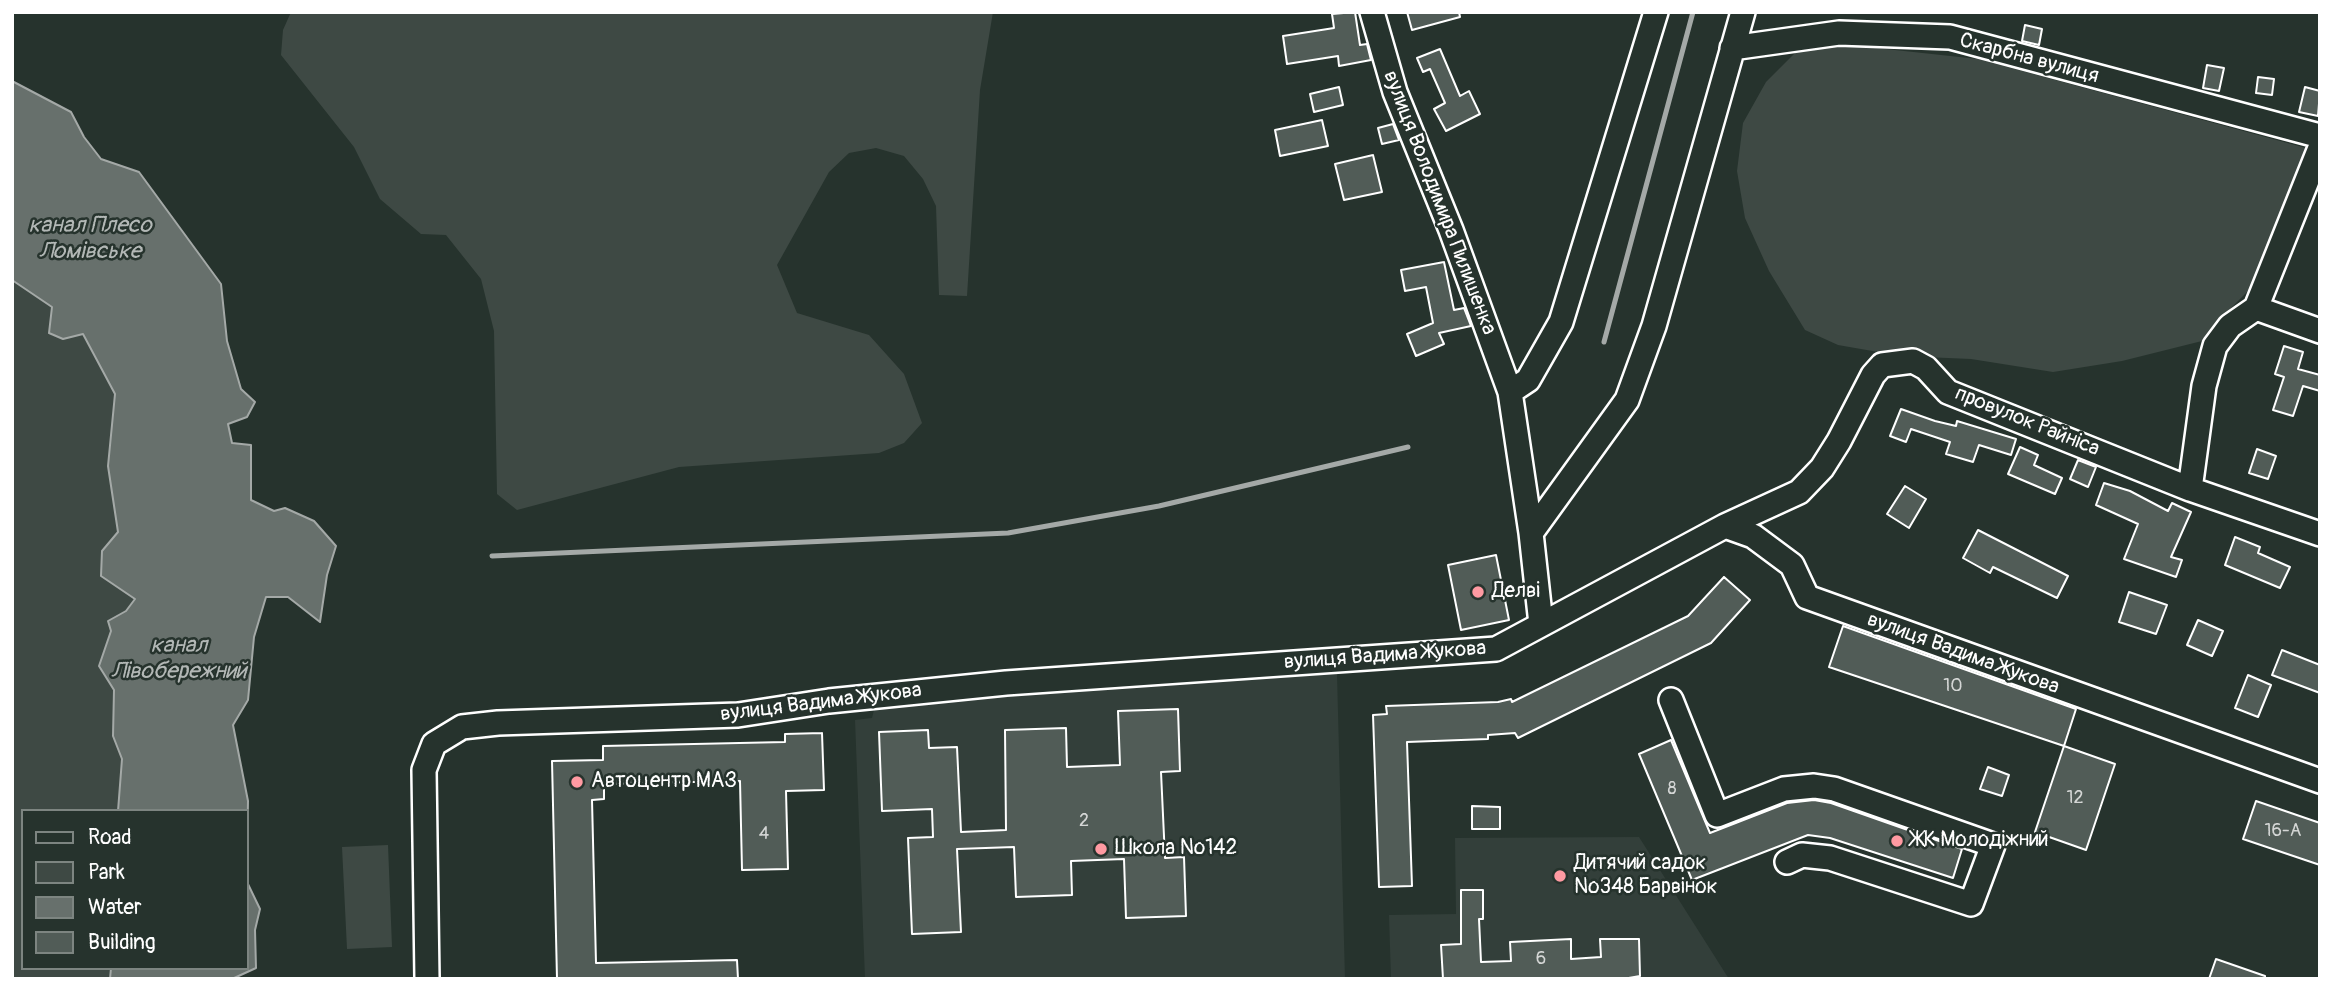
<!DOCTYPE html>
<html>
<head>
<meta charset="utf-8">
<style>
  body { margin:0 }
  #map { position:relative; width:2332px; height:991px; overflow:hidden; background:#26332d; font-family:Pangolin,sans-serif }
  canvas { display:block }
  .frame { position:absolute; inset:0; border:14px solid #fff; pointer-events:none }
  .legend { position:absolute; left:21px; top:809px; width:228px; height:161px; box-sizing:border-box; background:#26332d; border:2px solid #7d8581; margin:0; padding:9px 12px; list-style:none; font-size:21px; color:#fff }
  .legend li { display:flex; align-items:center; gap:14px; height:35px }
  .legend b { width:35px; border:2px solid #7d8581 }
</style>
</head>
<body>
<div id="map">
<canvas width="2332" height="991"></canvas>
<div class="frame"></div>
<ul class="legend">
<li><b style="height:9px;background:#26332d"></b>Road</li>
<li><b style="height:19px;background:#3e4944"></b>Park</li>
<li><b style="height:19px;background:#67706c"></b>Water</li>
<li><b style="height:19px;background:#515c57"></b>Building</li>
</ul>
</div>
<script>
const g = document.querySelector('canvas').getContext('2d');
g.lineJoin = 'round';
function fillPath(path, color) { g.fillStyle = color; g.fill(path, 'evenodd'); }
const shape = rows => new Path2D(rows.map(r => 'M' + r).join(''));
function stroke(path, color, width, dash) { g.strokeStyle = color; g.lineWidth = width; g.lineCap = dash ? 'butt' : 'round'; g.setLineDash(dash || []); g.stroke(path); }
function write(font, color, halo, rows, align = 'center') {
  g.font = font + ' Pangolin,sans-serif'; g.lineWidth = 5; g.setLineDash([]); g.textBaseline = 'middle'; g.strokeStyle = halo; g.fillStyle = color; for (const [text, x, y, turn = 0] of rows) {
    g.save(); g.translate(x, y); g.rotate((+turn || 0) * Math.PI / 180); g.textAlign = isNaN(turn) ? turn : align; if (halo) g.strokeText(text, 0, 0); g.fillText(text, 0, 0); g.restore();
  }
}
const built = shape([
  [1337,674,1345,979,865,979,855,720,872,718,875,706,1224,678],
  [1639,837,1729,979,1391,979,1389,915,1456,914,1455,838]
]);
const green = shape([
  [291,12,993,12,980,90,967,296,939,295,936,206,923,179,904,156,876,148,849,153,829,172,777,265,797,313,869,335,904,374,922,423,904,443,879,453,679,467,517,510,497,494,494,331,481,279,446,235,421,234,380,199,354,147,281,55,283,30],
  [1858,46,1978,59,2306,148,2259,280,2230,309,2214,338,2122,361,2053,372,1971,359,1901,356,1838,345,1805,330,1769,271,1745,218,1737,171,1743,123,1766,82,1800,48],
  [12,280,52,307,63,339,83,334,115,394,108,466,118,532,102,551,135,599,126,611,108,621,112,631,99,666,114,690,113,736,122,759,118,811,23,811,23,968,111,968,110,979,12,979],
  [388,845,392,947,347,949,342,847]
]);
const water = shape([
  [12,81,71,112,84,137,101,159,139,172,221,284,227,341,241,389,255,402,247,417,228,424,232,443,251,445,251,500,274,511,285,508,314,521,336,546,327,575,320,622,288,597,266,597,254,637,248,700,233,725,248,801,247,855,247,811,118,811,122,759,113,736,114,690,99,666,111,631,108,621,126,611,135,599,101,576,102,551,118,532,108,466,115,394,83,334,63,339,49,333,52,307,12,280,12,81],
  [247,882,260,909,255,930,256,968,232,979,110,979,111,968,247,968,247,882]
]);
const stream = shape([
  [1604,342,1693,12],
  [492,556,1008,533,1159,506,1408,447]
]);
const building = shape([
  [1355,12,1360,45,1367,44,1371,60,1339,66,1338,56,1287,64,1283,36,1334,28,1332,14,1355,12],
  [1407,12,1459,12,1460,17,1412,30,1407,12],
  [2025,25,2042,29,2039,45,2022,41,2025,25],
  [1440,49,1460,96,1469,91,1480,114,1446,131,1434,109,1445,103,1430,69,1423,72,1417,58,1440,49],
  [2207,65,2224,68,2219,91,2203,88,2207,65],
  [2258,77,2274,79,2272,95,2256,93,2258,77],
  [1339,87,1343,105,1314,112,1310,94,1339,87],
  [2305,87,2320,91,2318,116,2299,112,2305,87],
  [1322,120,1328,146,1280,156,1275,130,1322,120],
  [1393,124,1399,140,1382,144,1378,128,1393,124],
  [1373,155,1382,192,1344,200,1335,164,1373,155],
  [1444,262,1454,310,1464,308,1471,326,1439,333,1444,344,1416,356,1407,334,1433,323,1426,287,1405,291,1401,270,1444,262],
  [2284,346,2303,352,2298,369,2320,375,2320,391,2303,386,2293,416,2273,410,2284,377,2275,374,2284,346],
  [1901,409,1935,421,1956,426,1957,421,2016,439,2011,455,1979,445,1973,462,1946,454,1950,442,1911,429,1906,442,1890,436,1901,409],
  [2020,447,2038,455,2034,465,2062,478,2055,494,2008,474,2020,447],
  [2257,449,2276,456,2268,479,2249,473,2257,449],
  [2078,460,2096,467,2088,487,2070,479,2078,460],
  [2104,483,2130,491,2168,511,2172,503,2191,512,2171,557,2182,560,2176,577,2124,559,2138,524,2096,505,2104,483],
  [1905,486,1926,499,1909,528,1887,514,1905,486],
  [1978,530,2068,576,2057,598,1993,567,1990,573,1963,558,1978,530],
  [2235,537,2260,547,2258,553,2290,567,2280,588,2225,565,2235,537],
  [1496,555,1509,620,1461,630,1448,565,1496,555],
  [1724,577,1750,600,1711,643,1518,738,1515,733,1488,735,1488,739,1407,742,1412,886,1379,887,1373,715,1387,714,1386,706,1498,702,1511,699,1512,702,1688,616,1724,577],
  [2129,592,2167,605,2156,634,2119,622,2129,592],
  [2198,620,2223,631,2212,656,2187,645,2198,620],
  [1843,626,2076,709,2064,746,1829,667,1843,626],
  [2282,650,2320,665,2320,693,2272,675,2282,650],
  [2248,675,2271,685,2258,717,2235,708,2248,675],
  [1178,709,1180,771,1161,772,1165,858,1184,857,1186,916,1126,918,1124,859,1071,861,1072,895,1016,897,1014,847,957,849,961,932,912,934,908,838,933,837,932,809,882,811,879,732,928,730,929,748,957,747,961,832,1006,830,1005,730,1066,728,1067,767,1120,765,1118,711,1178,709],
  [822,733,824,790,786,791,788,869,742,870,740,781,604,784,604,799,592,800,596,963,737,960,738,979,557,979,552,761,603,760,603,746,785,742,785,734,822,733],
  [1671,740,1710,833,1787,803,1814,800,1831,803,1962,849,1953,878,1830,838,1808,835,1692,880,1639,754,1671,740],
  [2064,746,2115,764,2086,850,2035,832,2064,746],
  [1988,767,2009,775,2002,796,1980,789,1988,767],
  [2256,801,2320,823,2320,865,2243,839,2256,801],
  [1472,806,1500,807,1500,829,1472,829,1472,806],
  [1461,890,1483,890,1483,919,1479,919,1481,962,1511,961,1510,942,1571,939,1571,959,1601,957,1600,939,1639,939,1640,976,1623,979,1443,979,1441,945,1461,944,1461,890],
  [2216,959,2265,976,2265,979,2209,979,2216,959]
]);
const street = shape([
  [1372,12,1395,92,1451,230,1510,392,1531,533,1541,624],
  [1732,48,1839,33,1950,37,2320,136],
  [2256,308,2320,331],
  [1510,392,1528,380,1561,322,1656,12],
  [2190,489,2204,386,2215,346,2230,326,2256,308,2320,148],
  [1725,526,1799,492,1822,468,1839,441,1873,375,1882,365,1913,361,1926,368,1948,392,2190,489,2320,534],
  [1531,533,1627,400,1654,326,1743,12],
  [1671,700,1717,815,1784,789,1814,786,1834,789,1993,845,1971,904,1830,858,1802,855,1787,862],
  [427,979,424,770,434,744,462,727,498,723,738,715,829,701,1006,683,1496,649,1725,526,1753,536,1792,565,1807,597,2320,781]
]);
const markers = [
  [1478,592,7,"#ff9aa2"],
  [577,782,7,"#ff9aa2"],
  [1897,841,7,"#ff9aa2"],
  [1101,849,7,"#ff9aa2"],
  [1560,876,7,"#ff9aa2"]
];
const numberNames = [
  ["10",1953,686],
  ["8",1672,789],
  ["12",2075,798],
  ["2",1084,821],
  ["16-А",2283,831],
  ["4",764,834],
  ["6",1541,959]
];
const streetNames = [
  ["Скарбна вулиця",2029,59,15],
  ["вулиця Володимира Пилишенка",1439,203,69],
  ["провулок Райніса",2027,422,22],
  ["вулиця Вадима Жукова",1963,654,20],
  ["вулиця Вадима Жукова",1385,656,-4],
  ["вулиця Вадима Жукова",821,703,-7]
];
const poiNames = [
  ["Делві",1492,592],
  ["Автоцентр МАЗ",591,782],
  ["ЖК Молодіжний",1911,841],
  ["Школа №142",1115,849],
  ["Дитячий садок",1574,864],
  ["№348 Барвінок",1574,888]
];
const waterNames = [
  ["канал Плесо",90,226],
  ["Ломівське",90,252],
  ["канал",179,646],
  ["Лівобережний",179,672]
];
fillPath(built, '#333f3a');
fillPath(green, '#3e4944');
fillPath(water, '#67706c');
stroke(water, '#a4a9a7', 2);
stroke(stream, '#a4a9a7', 5);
fillPath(building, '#515c57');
stroke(building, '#fff', 2);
stroke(street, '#fff', 28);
stroke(street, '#26332d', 23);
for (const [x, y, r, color] of markers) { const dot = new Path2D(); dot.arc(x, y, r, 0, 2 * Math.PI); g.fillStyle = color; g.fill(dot); stroke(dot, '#26332d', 2.5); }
write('18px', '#d4d6d5', null, numberNames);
write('21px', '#fff', '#26332d', streetNames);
write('21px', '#fff', '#26332d', poiNames, 'left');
write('italic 23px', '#b3b8b6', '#26332d', waterNames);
</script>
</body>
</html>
